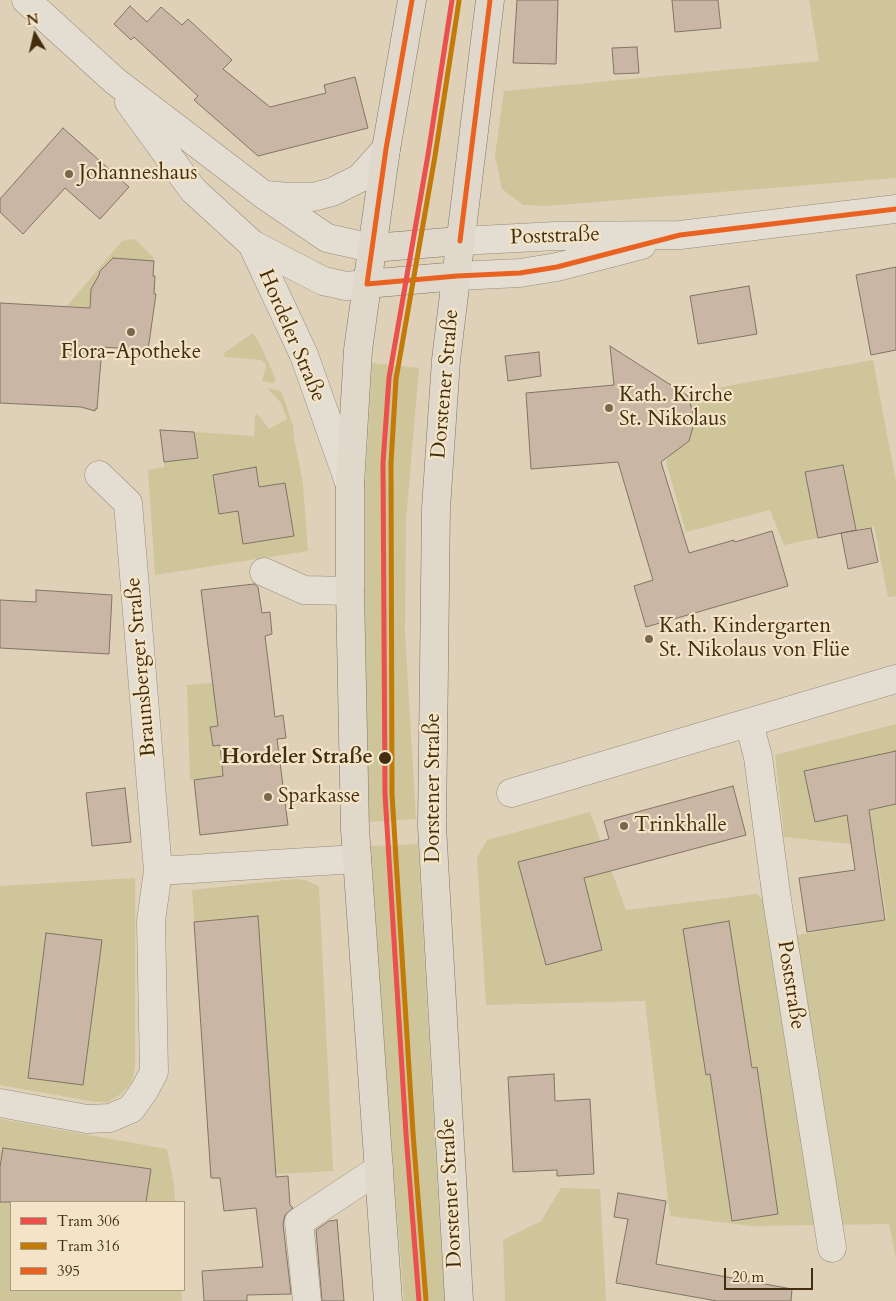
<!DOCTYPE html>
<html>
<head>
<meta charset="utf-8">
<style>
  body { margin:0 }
  #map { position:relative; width:896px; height:1301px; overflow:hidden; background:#dfd1b8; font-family:Cardo,serif }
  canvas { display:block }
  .legend { position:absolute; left:10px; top:1201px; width:175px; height:90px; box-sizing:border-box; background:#f4e4c7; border:1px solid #ad9b7d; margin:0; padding:6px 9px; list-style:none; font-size:15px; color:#432d0f }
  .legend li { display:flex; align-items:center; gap:10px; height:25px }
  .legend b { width:25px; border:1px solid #ad9b7d }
  .north { position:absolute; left:10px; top:10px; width:50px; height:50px; -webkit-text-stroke:4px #f4e4c7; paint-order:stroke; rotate:351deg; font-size:14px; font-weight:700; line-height:20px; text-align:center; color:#432d0f }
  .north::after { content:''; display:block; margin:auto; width:18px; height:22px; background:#432d0f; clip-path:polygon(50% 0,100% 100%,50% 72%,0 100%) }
  .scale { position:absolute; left:724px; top:1268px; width:89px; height:22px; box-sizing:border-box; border:2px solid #432d0f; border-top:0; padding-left:6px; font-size:15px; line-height:18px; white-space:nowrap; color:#432d0f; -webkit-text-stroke:4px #f4e4c7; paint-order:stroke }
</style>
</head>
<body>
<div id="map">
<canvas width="896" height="1301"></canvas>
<ul class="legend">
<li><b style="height:6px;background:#ea504c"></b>Tram 306</li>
<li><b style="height:6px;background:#c27b09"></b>Tram 316</li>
<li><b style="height:6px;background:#e96221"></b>395</li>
</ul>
<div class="north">N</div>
<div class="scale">20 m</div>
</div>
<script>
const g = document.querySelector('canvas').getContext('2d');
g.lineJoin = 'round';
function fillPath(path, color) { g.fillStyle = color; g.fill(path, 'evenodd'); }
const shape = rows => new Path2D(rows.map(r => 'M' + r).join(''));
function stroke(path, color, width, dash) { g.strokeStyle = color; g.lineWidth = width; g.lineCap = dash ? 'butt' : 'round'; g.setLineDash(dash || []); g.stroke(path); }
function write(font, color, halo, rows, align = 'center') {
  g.font = font + ' Cardo,serif'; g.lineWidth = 4.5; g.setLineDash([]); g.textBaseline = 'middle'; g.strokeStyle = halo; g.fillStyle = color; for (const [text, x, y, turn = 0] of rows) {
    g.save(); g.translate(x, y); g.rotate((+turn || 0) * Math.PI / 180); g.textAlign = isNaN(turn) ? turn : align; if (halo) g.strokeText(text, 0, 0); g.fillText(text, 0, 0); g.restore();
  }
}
const green = shape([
  [809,0,896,0,896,178,545,206,523,205,502,189,495,156,504,91,819,61],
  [131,239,136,240,155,259,154,261,113,258,113,261,110,261,102,268,99,282,95,283,91,289,90,306,102,307,102,308,67,306,122,241],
  [253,333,261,346,276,380,273,383,262,381,266,368,265,363,261,360,225,357,224,353],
  [873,360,896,482,896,596,888,597,874,526,784,545,770,510,686,532,666,462,688,393],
  [372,363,419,368,406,520,405,632,416,819,369,822,365,625,365,488],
  [267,388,281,391,293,425,294,438,303,484,308,551,155,575,148,470,164,467,164,462,198,458,194,432,254,436,255,417,257,413,269,429,287,419,281,403],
  [213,683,223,776,190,780,187,685],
  [896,724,896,1259,889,1224,751,1226,670,1216,645,1001,486,1005,477,857,487,840,590,812,626,910,757,894,798,935,887,920,875,843,850,844,784,837,775,755],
  [418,844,437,1180,445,1301,404,1301,389,1113,371,846],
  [135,878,135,1067,132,1082,121,1094,108,1102,95,1102,0,1085,0,886],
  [295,879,305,880,319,886,333,1171,276,1174,258,917,194,922,192,890],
  [0,1119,167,1149,174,1185,175,1202,11,1202,11,1290,181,1290,182,1301,0,1301],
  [561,1188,600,1189,606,1301,505,1301,503,1240,541,1221]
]);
const building = shape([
  [517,0,558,0,556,64,513,63,517,0],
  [672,0,718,0,721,28,675,32,672,0],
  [130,6,147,22,161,7,182,25,188,19,232,60,223,69,270,107,326,93,324,85,355,77,368,128,258,156,194,100,198,96,134,37,131,40,114,24,130,6],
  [637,47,639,73,614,74,612,48,637,47],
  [63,128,129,187,100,219,65,188,23,234,0,212,0,199,63,128],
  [113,258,154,261,153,276,155,276,154,294,156,294,148,350,102,347,97,409,95,409,95,411,81,407,0,403,0,303,90,308,91,289,99,275,100,271,113,258],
  [896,267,896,350,871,355,856,275,896,267],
  [749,286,757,334,698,344,690,296,749,286],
  [610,346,688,396,695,420,689,441,661,462,689,553,734,540,735,542,772,531,788,586,646,627,634,586,653,580,618,462,531,469,526,393,614,385,610,346],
  [539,352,541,376,508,381,505,356,539,352],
  [160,430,194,432,198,458,164,462,160,430],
  [843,465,856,530,818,538,805,472,843,465],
  [256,467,259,487,285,483,294,536,243,544,238,511,219,514,213,475,256,467],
  [871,528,878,562,848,569,841,533,871,528],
  [254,584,258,587,262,613,270,612,272,634,265,636,275,717,283,715,286,738,277,739,288,825,200,835,194,780,223,776,220,745,213,746,210,727,218,726,201,590,254,584],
  [36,590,112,595,109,654,0,648,0,600,36,602,36,590],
  [896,751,896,804,869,810,885,920,807,932,799,878,855,870,847,815,815,822,804,771,896,751],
  [733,786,746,835,584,878,602,950,546,965,518,862,609,839,604,821,733,786],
  [125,788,131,842,92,846,86,793,125,788],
  [258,916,276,1177,288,1176,290,1205,293,1208,285,1215,283,1224,291,1294,247,1295,247,1301,204,1301,202,1271,263,1267,256,1208,224,1211,220,1178,211,1178,194,922,258,916],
  [729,921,752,1068,757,1067,778,1214,732,1221,710,1074,706,1075,683,929,729,921],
  [46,933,102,940,83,1085,28,1078,46,933],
  [554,1074,555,1101,590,1099,594,1174,557,1176,557,1170,513,1172,508,1077,554,1074],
  [3,1148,151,1169,146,1202,0,1202,0,1167,3,1148],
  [618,1193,666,1201,656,1264,792,1289,791,1301,717,1301,616,1283,628,1219,614,1217,618,1193],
  [337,1220,344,1301,322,1301,316,1230,329,1221,337,1220]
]);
const minor = shape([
  [26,0,115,81,264,195,327,238,372,248],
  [129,102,193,190,252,244,323,281,346,286,367,284],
  [265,195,289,197,313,197,332,192,360,178,386,149],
  [460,241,556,236,680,235,896,209],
  [252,244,304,355,350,485],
  [457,276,520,273,557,267,642,245],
  [264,572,304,590,350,591],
  [749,723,758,757,777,900,832,1248],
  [511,793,896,679],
  [158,871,357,859],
  [0,1103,87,1119,110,1118,131,1109,144,1091,154,1072,151,921,158,871,135,588,128,503,99,475],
  [307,1301,299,1222,379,1169]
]);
const major = shape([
  [372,248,460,241],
  [367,284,457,276],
  [388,1301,355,829,350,591,350,485,358,350,386,149,412,0],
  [459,1301,432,826,436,508,446,360,490,0]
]);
const bus1 = shape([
  [460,241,490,0],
  [367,284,457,276,520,273,557,267,680,235,896,209],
  [367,284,386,149,412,0]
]);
const tram1 = shape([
  [419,1301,406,1134,385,794,383,463,389,378,428,155,452,0]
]);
const tram2 = shape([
  [426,1300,413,1133,392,794,391,463,396,379,435,156,459,1]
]);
const markers = [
  [69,174,5,"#7a664a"],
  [131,332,5,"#7a664a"],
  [609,408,5,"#7a664a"],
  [649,639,5,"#7a664a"],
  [385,758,7,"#432d0f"],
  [268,797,5,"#7a664a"],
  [624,826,5,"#7a664a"]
];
const poiNames = [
  ["Johanneshaus",79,174],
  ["Flora-Apotheke",131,353,"center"],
  ["Kath. Kirche",619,396],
  ["St. Nikolaus",619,420],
  ["Kath. Kindergarten",659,627],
  ["St. Nikolaus von Flüe",659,651],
  ["Sparkasse",278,797],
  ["Trinkhalle",634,826]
];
const streetNames = [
  ["Poststraße",555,237,-2],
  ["Hordeler Straße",291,336,67],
  ["Dorstener Straße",446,384,-85],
  ["Braunsberger Straße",142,667,-95],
  ["Dorstener Straße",434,788,-90],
  ["Poststraße",790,985,81],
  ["Dorstener Straße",452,1193,-93]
];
const stopNames = [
  ["Hordeler Straße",373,758]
];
fillPath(green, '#cec59a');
fillPath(building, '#c9b6a5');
stroke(building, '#807564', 1);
stroke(minor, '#978c7a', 29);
stroke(major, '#807564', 29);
stroke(minor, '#e4ded2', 28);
stroke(major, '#e0d8ca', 28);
stroke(bus1, '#e96221', 5);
stroke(tram1, '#ea504c', 5);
stroke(tram2, '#c27b09', 5);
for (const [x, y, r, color] of markers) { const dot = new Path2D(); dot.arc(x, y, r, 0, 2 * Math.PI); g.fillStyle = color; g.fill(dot); stroke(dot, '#f4e4c7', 2); }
write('21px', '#432d0f', '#f4e4c7', poiNames, 'left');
write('21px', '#432d0f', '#f4e4c7', streetNames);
write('bold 21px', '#432d0f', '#f4e4c7', stopNames, 'right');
</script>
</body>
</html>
